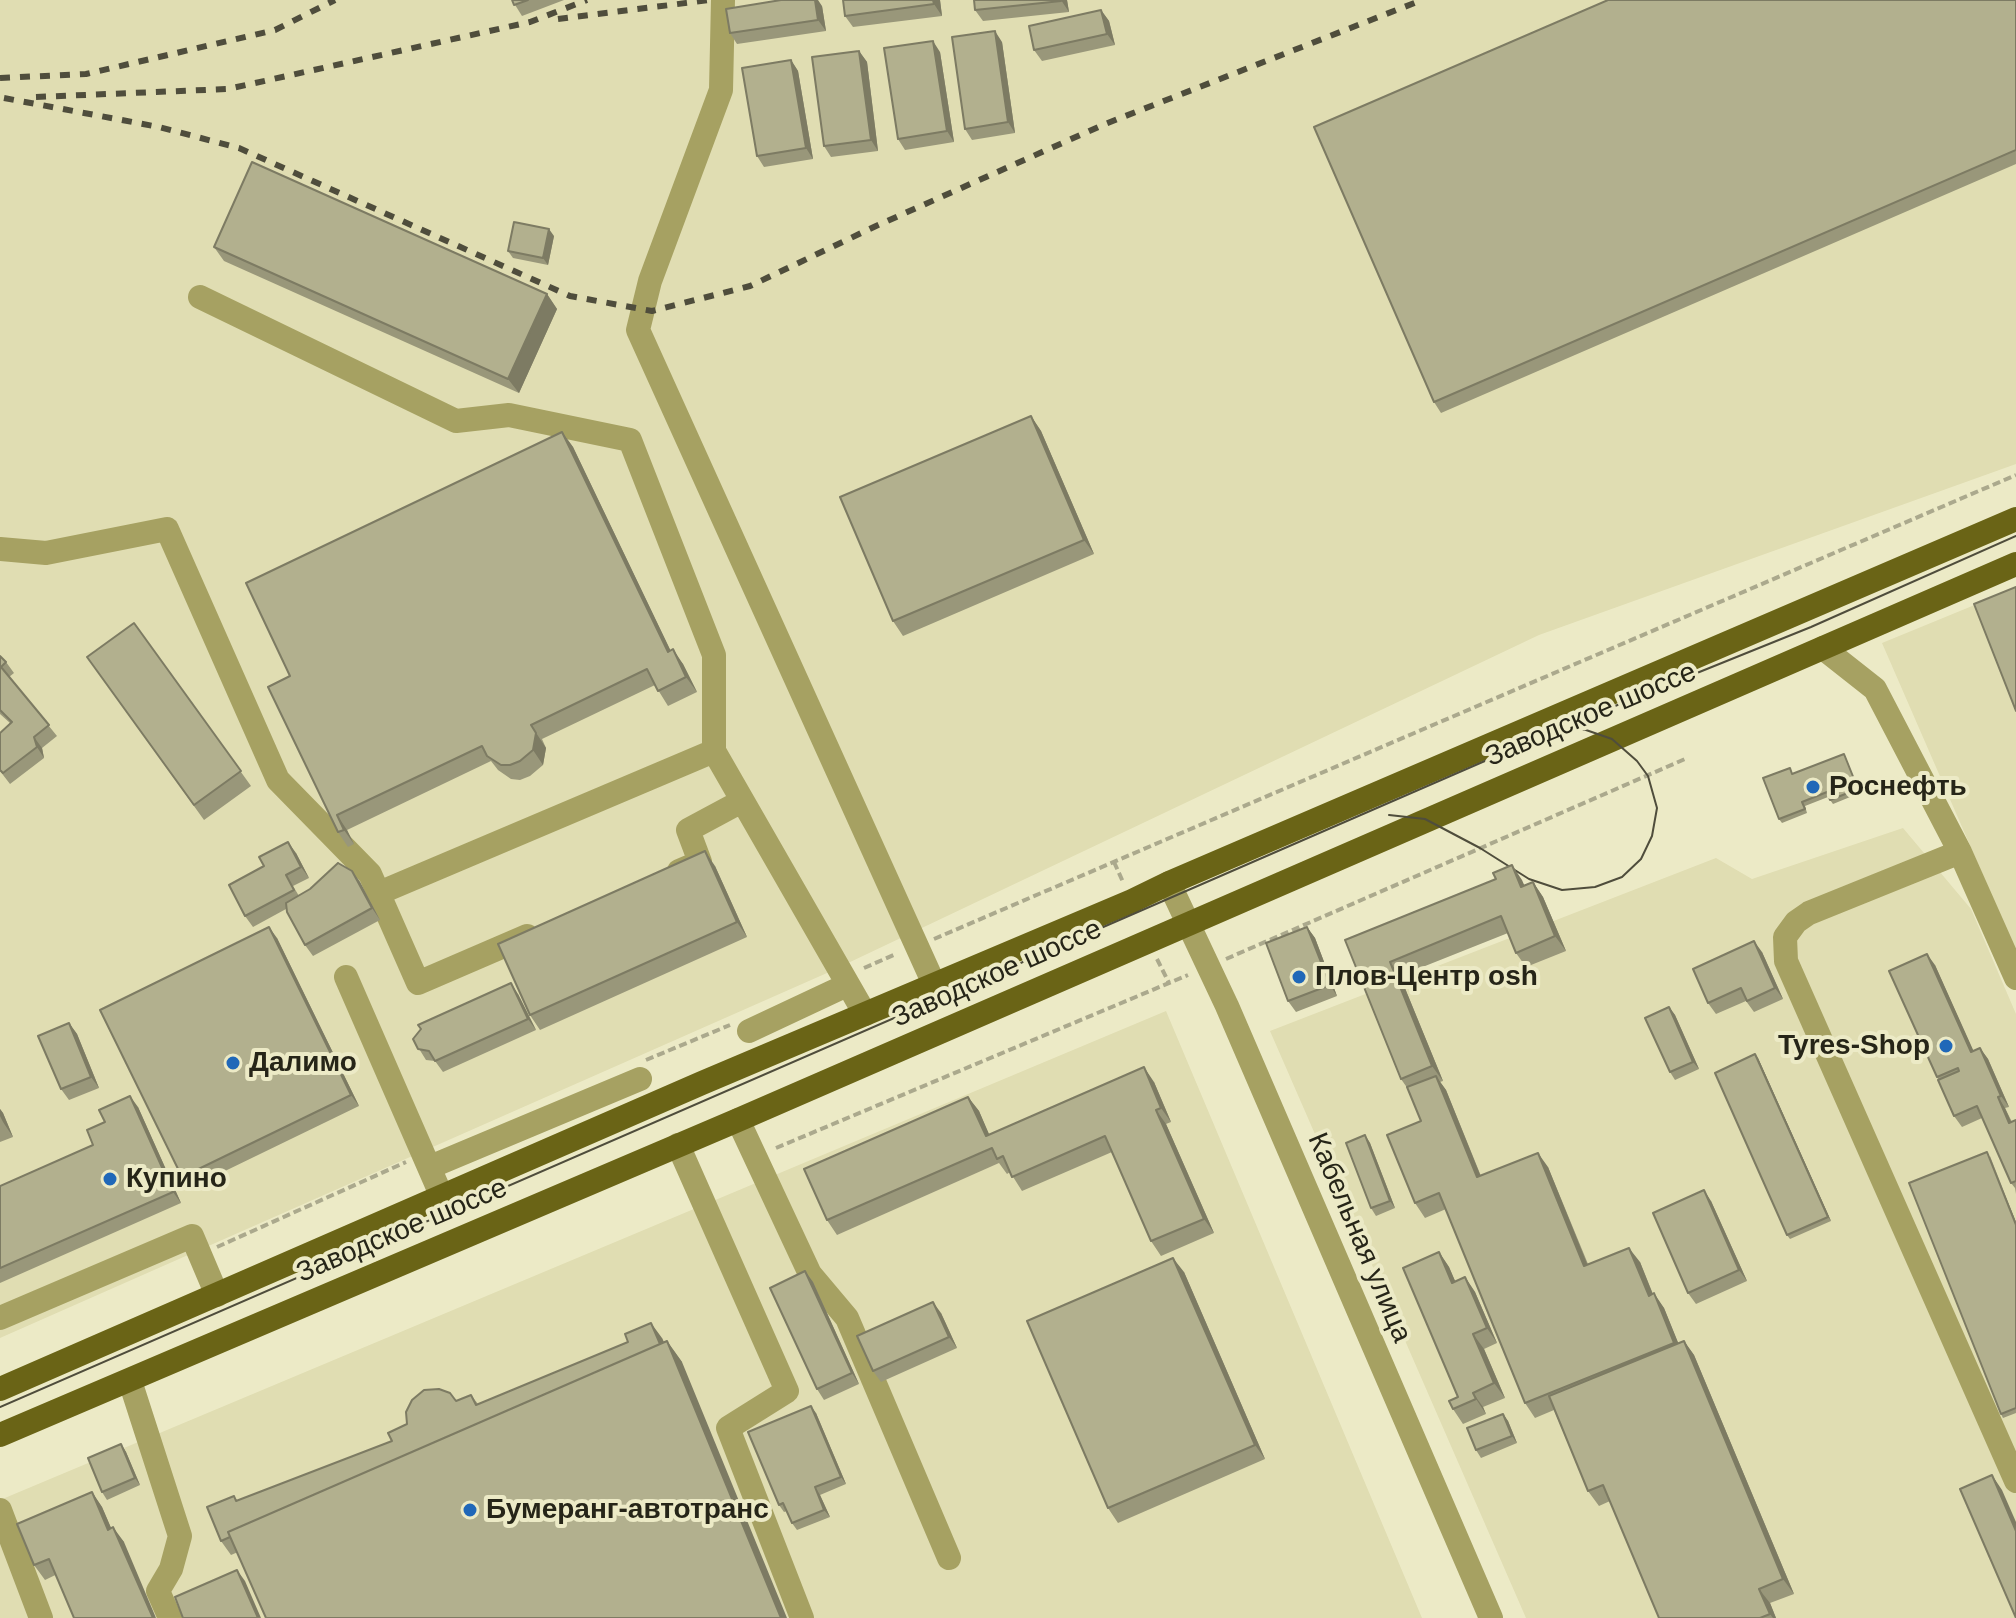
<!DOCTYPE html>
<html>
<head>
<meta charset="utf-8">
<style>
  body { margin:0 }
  canvas { display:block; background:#eceac6 }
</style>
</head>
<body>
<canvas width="2016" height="1618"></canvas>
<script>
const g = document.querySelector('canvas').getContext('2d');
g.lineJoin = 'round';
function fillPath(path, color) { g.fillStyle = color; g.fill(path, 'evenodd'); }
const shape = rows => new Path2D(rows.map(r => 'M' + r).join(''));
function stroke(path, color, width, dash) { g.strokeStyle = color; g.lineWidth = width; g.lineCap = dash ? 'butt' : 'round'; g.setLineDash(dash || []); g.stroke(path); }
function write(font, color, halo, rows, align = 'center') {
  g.font = font + ' Arial,sans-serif'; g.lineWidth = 8; g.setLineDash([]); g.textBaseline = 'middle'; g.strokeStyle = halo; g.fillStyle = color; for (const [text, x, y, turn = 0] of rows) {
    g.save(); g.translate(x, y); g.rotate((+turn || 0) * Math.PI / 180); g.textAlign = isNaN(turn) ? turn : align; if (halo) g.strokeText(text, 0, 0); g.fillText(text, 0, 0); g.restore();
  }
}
const built = shape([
  [0,0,2016,0,2016,464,1539,635,827,973,0,1338],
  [2016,588,2016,951,1882,643],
  [1903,828,1971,909,2016,1014,2016,1618,1526,1618,1270,1031,1716,858,1752,879],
  [1166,1011,1422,1618,0,1618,0,1500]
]);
const path = shape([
  [1114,862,1123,882],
  [934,939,2016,475],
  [1157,959,1169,983],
  [1226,959,1685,759],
  [864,968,896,954],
  [646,1060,730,1025],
  [776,1148,1188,975],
  [217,1247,406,1162]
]);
const minor = shape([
  [723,0,721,90,650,281,638,330,934,984],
  [200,297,456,421,509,415,630,440,714,655,714,751],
  [0,549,46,553,167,529,278,780,370,874,418,983,527,936],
  [1823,648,1875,689,1960,852,2016,978],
  [1960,852,1809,913,1796,922,1785,937,1786,961,2016,1481],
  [679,871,700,862,688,830,742,801],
  [1169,883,1227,1006,1491,1618],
  [379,893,714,751,865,1014],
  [346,977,442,1197],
  [749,1031,847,985],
  [738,1120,810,1274,847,1318,949,1558],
  [678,1145,787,1391,728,1428,802,1618],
  [430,1167,640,1079],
  [0,1318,192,1236,217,1295],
  [130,1381,180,1536,171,1569,158,1591,170,1618],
  [0,1510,41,1618]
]);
const major = shape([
  [0,1389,702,1083,1132,901,1169,883,2016,519],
  [0,1435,738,1120,2016,564]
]);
const tram = shape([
  [1389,815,1425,819,1480,848,1529,879,1562,890,1595,887,1622,877,1641,859,1652,836,1657,808,1648,776,1637,761,1612,739,1586,730,1564,727],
  [0,1407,1563,727,1811,627,2016,536]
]);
const rail = shape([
  [558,19,710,0],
  [0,78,86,74,275,30,335,0],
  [36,97,228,89,530,22,587,0],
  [4,98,159,127,239,148,570,296,652,311,750,286,876,226,1105,124,1422,0]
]);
const wall = shape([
  [512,0,564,0,522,16],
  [843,0,940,0,942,16,853,27,845,16],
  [1067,0,1069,12,983,21,975,10],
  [2016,0,2016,164,1441,413,1434,402],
  [822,6,826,31,737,44,730,33],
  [1101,10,1109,21,1115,45,1042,61,1034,50],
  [1002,42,1015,133,972,140,965,129],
  [859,51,867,62,878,151,831,157,824,146],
  [940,52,954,142,905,150,898,139],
  [791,60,798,71,813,159,764,167,757,156],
  [554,236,548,265,513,258,508,251],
  [214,247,547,294,557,309,519,393,224,261],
  [1031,416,1041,431,1094,554,903,636,893,621],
  [562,432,573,447,670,650,683,664,697,692,668,706,655,685,542,739,546,748,543,765,530,776,520,780,511,779,498,770,491,761,347,830,354,844,348,847,338,832,290,676],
  [134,623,251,786,204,820,87,657],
  [0,656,6,662,14,673,9,677,57,736,42,748,44,758,10,784,0,771,0,733,10,723,0,714],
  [1844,754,1860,793,1833,804,1828,797,1805,806,1807,813,1782,823,1779,819,1793,774],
  [296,853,309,878,293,886,299,896,352,871,360,882,380,920,313,956,305,945,286,909,253,927,245,916],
  [1512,865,1524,885,1533,882,1543,897,1566,951,1526,967,1516,953,1508,933,1400,976,1443,1081,1440,1082,1446,1090,1481,1176,1548,1167,1588,1264,1640,1262,1653,1294,1664,1308,1678,1343,1684,1341,1694,1355,1794,1594,1770,1603,1776,1618,1659,1618,1610,1501,1599,1506,1588,1491,1554,1410,1535,1418,1525,1403,1446,1209,1425,1218,1415,1203,1421,1121,1408,1089,1401,1079,1345,940,1496,879],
  [715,866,747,937,540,1030,530,1015],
  [1307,927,1315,938,1337,996,1296,1012,1288,1001],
  [277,938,359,1106,190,1188,182,1177],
  [1762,952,1783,999,1754,1012,1746,1001,1716,1014,1708,1003],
  [1935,965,1973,1051,1980,1048,1988,1059,2009,1107,2005,1108,2012,1122,2016,1120,2016,1194,2015,1188,2011,1183,1982,1118,1962,1127,1954,1116,1937,1077],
  [518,994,536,1030,443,1072,435,1061,426,1060,413,1039],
  [1669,1007,1675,1015,1699,1069,1675,1080,1670,1072],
  [69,1023,77,1034,99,1088,69,1100,61,1089],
  [1758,1058,1831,1221,1790,1239,1787,1235],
  [1154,1082,1171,1122,1166,1124,1214,1233,1161,1256,1151,1241,1112,1152,1022,1191,1010,1172,1007,1174,999,1163,837,1235,827,1220,968,1097,979,1111,989,1135],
  [138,1107,181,1203,0,1283,0,1186,93,1145],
  [0,1109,3,1113,13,1137,0,1142],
  [1365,1135,1370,1143,1395,1208,1376,1216,1371,1208],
  [1990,1156,2016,1222,2016,1413,2003,1418,2001,1414],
  [1711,1201,1747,1281,1696,1304,1688,1293],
  [1439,1252,1449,1267,1455,1281,1465,1277,1475,1292,1497,1343,1484,1349,1505,1398,1483,1407,1486,1414,1463,1424,1453,1409,1458,1397],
  [805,1271,813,1282,859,1384,824,1400,817,1389],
  [1184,1272,1265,1459,1118,1523,1108,1508],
  [941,1313,957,1348,881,1382,873,1371],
  [662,1338,664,1342,667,1341,682,1362,231,1555,221,1541,234,1496,238,1501,392,1441,456,1401,471,1395,478,1404],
  [816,1413,846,1484,820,1495,830,1517,797,1530,792,1523,787,1511,784,1512,779,1505],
  [1503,1414,1508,1421,1517,1443,1481,1458,1476,1450],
  [121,1444,126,1452,140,1485,107,1500,102,1492],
  [92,1492,102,1507,111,1528,124,1542,45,1580,34,1565]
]);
const shadedWall = shape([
  [815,0,818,0,822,6,826,31,818,20],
  [933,0,940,0,942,16,934,4],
  [1061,0,1067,0,1069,12],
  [1101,10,1109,21,1115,45,1107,34],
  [995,31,1002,42,1015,133,1008,122],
  [933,41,940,52,954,142,947,131],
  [859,51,867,62,878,151,871,140],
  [791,60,798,71,813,159,806,148],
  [549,229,554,236,548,265,543,258],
  [547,294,557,309,519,393,508,379],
  [1031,416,1041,431,1094,554,1084,540],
  [562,432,573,447,678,666,668,652],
  [673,649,683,664,697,692,686,677],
  [531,725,546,748,543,765,533,750],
  [34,737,42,748,44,758,37,747],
  [337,815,347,830,354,844,344,830],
  [288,842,296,853,309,878,301,867],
  [705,851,715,866,747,937,737,922],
  [1512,865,1522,880,1531,901,1521,887],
  [352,871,360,882,380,920,372,908],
  [1533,882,1543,897,1566,951,1555,936],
  [269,927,277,938,359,1106,351,1095],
  [1307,927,1315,938,1337,996,1330,985],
  [1754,941,1762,952,1783,999,1775,988],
  [1927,954,1935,965,1979,1063,1971,1052],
  [1390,962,1400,976,1443,1081,1432,1066],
  [511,983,518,994,536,1030,528,1019],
  [1669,1007,1675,1015,1699,1069,1693,1062],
  [69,1023,77,1034,99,1088,91,1077],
  [1980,1048,1988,1059,2009,1107,2001,1096],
  [1755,1054,1758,1058,1831,1221,1828,1217],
  [1144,1067,1154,1082,1171,1122,1161,1108],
  [1436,1076,1446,1090,1487,1192,1477,1177],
  [130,1096,138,1107,181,1203,173,1192],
  [968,1097,979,1111,996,1150,986,1136],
  [1998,1097,2005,1108,2016,1133,2009,1123],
  [0,1109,3,1113,13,1137,3,1122,0,1116],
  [1156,1110,1166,1124,1214,1233,1204,1219],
  [1365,1135,1370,1143,1395,1208,1390,1201],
  [1987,1152,2016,1222,2016,1225],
  [1538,1153,1548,1167,1594,1281,1584,1266],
  [1704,1190,1711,1201,1747,1281,1739,1270],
  [1629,1248,1640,1262,1659,1310,1649,1296],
  [1439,1252,1449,1267,1462,1297,1452,1283],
  [1173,1258,1184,1272,1265,1459,1255,1445],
  [805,1271,813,1282,859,1384,852,1373],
  [1465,1277,1475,1292,1497,1343,1487,1328],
  [1654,1293,1664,1308,1684,1357,1674,1343],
  [933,1302,941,1313,957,1348,949,1337],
  [651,1323,662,1338,673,1365,663,1351],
  [1473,1334,1484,1349,1505,1398,1494,1383],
  [667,1341,682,1362,787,1618,781,1618],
  [1684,1341,1694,1355,1794,1594,1783,1579],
  [1473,1393,1483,1407,1486,1414,1476,1399],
  [811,1406,816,1413,846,1484,841,1477],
  [1503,1414,1508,1421,1517,1443,1512,1436],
  [121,1444,126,1452,140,1485,135,1478],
  [1992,1475,2002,1490,2016,1522,2016,1531],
  [815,1487,820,1495,830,1517,824,1510],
  [92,1492,102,1507,118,1544,108,1530],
  [113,1527,124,1542,156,1618,153,1618],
  [237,1570,245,1581,261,1618,258,1618],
  [1759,1589,1770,1603,1776,1618,1773,1618,1770,1614]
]);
const building = shape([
  [512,0,528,0,514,5,512,0],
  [781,0,815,0,818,20,730,33,726,9,781,0],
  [843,0,933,0,934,4,845,16,843,0],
  [974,0,1061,0,1061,1,975,10,974,0],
  [1608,0,2016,0,2016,150,1434,402,1314,127,1608,0],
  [1101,10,1107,34,1034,50,1029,26,1101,10],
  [995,31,1008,122,965,129,952,37,995,31],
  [933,41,947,131,898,139,884,48,933,41],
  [859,51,871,140,824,146,812,57,859,51],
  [791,60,806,148,757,156,742,68,791,60],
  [252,162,547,294,508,379,214,247,252,162],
  [514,222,549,229,543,258,508,251,514,222],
  [1031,416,1084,540,893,621,840,497,1031,416],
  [562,432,668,652,673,649,686,677,658,691,647,669,531,725,536,733,533,750,520,761,510,765,501,765,487,756,482,746,337,815,344,830,338,832,268,687,290,676,246,583,562,432],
  [2016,587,2016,711,1974,604,2016,587],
  [134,623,241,771,194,805,87,657,134,623],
  [0,656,6,662,1,667,49,725,34,737,37,747,3,773,0,770,0,733,12,722,0,710,0,656],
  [1844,754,1858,789,1830,800,1827,792,1802,802,1805,809,1779,819,1763,778,1790,768,1792,774,1844,754],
  [288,842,301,867,286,875,294,890,245,916,229,885,264,866,259,857,288,842],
  [705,851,737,922,530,1015,498,944,705,851],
  [338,863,352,871,372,908,305,945,287,912,286,903,310,889,338,863],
  [1512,865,1521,887,1533,882,1555,936,1516,953,1501,916,1390,962,1432,1066,1401,1079,1345,940,1496,879,1493,873,1512,865],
  [269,927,351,1095,182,1177,100,1010,269,927],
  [1307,927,1330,985,1288,1001,1266,943,1307,927],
  [1754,941,1775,988,1747,1001,1741,988,1708,1003,1693,969,1754,941],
  [1927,954,1971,1052,1980,1048,2001,1096,1998,1097,2009,1123,2016,1120,2016,1181,2011,1183,1977,1106,1954,1116,1938,1080,1959,1071,1958,1068,1937,1077,1889,971,1927,954],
  [511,983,528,1019,435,1061,429,1051,418,1049,413,1039,421,1029,418,1025,511,983],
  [1669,1007,1693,1062,1670,1072,1645,1018,1669,1007],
  [69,1023,91,1077,61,1089,38,1036,69,1023],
  [1755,1054,1828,1217,1787,1235,1715,1073,1755,1054],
  [1144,1067,1161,1108,1156,1110,1204,1219,1151,1241,1105,1136,1012,1177,1003,1156,997,1159,992,1148,827,1220,804,1169,968,1097,986,1136,1144,1067],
  [1436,1076,1477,1177,1538,1153,1584,1266,1629,1248,1649,1296,1654,1293,1674,1343,1525,1403,1439,1193,1415,1203,1387,1135,1421,1121,1407,1087,1436,1076],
  [130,1096,173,1192,0,1268,0,1186,93,1145,87,1130,105,1122,99,1110,130,1096],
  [1365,1135,1390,1201,1371,1208,1346,1143,1365,1135],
  [1987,1152,2016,1225,2016,1408,2001,1414,1909,1183,1987,1152],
  [1704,1190,1739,1270,1688,1293,1653,1213,1704,1190],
  [1439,1252,1452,1283,1465,1277,1487,1328,1473,1334,1494,1383,1473,1393,1476,1399,1453,1409,1449,1401,1458,1397,1403,1268,1439,1252],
  [1173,1258,1255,1445,1108,1508,1027,1321,1173,1258],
  [805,1271,852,1373,817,1389,770,1288,805,1271],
  [933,1302,949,1337,873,1371,857,1336,933,1302],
  [651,1323,660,1344,228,1532,230,1537,221,1541,207,1507,234,1496,236,1501,392,1441,388,1433,407,1424,406,1412,412,1400,424,1390,439,1389,450,1393,456,1401,471,1395,476,1405,628,1342,625,1334,651,1323],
  [667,1341,781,1618,266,1618,228,1532,667,1341],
  [1684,1341,1783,1579,1759,1589,1770,1614,1760,1618,1659,1618,1603,1485,1588,1491,1549,1396,1684,1341],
  [811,1406,841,1477,815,1487,824,1510,792,1523,783,1503,779,1505,748,1432,811,1406],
  [1503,1414,1512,1436,1476,1450,1467,1428,1503,1414],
  [121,1444,135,1478,102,1492,88,1458,121,1444],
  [1992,1475,2016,1531,2016,1618,1960,1489,1992,1475],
  [92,1492,108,1530,113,1527,153,1618,74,1618,49,1559,34,1565,17,1524,92,1492],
  [237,1570,258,1618,183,1618,175,1597,237,1570]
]);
const markers = [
  [1813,787,8,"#2068b8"],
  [1299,977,8,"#2068b8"],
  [1946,1046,8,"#2068b8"],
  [233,1063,8,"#2068b8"],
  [110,1179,8,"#2068b8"],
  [470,1510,8,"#2068b8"]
];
const streetNames = [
  ["Заводское шоссе",1591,715,-23],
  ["Заводское шоссе",997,974,-24],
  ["Заводское шоссе",402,1231,-23],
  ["Кабельная улица",1359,1238,67]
];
const poiNames = [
  ["Роснефть",1829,787],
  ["Плов-Центр osh",1315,977],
  ["Tyres-Shop",1930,1046,"right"],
  ["Далимо",249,1063],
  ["Купино",126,1179],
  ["Бумеранг-автотранс",486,1510]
];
fillPath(built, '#e0ddb2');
stroke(path, '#aba98d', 4, [8, 4]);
stroke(minor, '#a6a162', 24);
stroke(major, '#6a6416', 24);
stroke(tram, '#4f4d3c', 2);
stroke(rail, '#4f4d3c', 6, [10, 10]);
fillPath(wall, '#99977a');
fillPath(shadedWall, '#7d7b63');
fillPath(building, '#b2b08e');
stroke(building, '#7d7b63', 2);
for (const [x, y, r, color] of markers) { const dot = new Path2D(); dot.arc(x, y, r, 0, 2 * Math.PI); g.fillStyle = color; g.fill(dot); stroke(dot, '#eceac6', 3); }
write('28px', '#262518', '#eceac6', streetNames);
write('bold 28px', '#262518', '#eceac6', poiNames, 'left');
</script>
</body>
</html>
